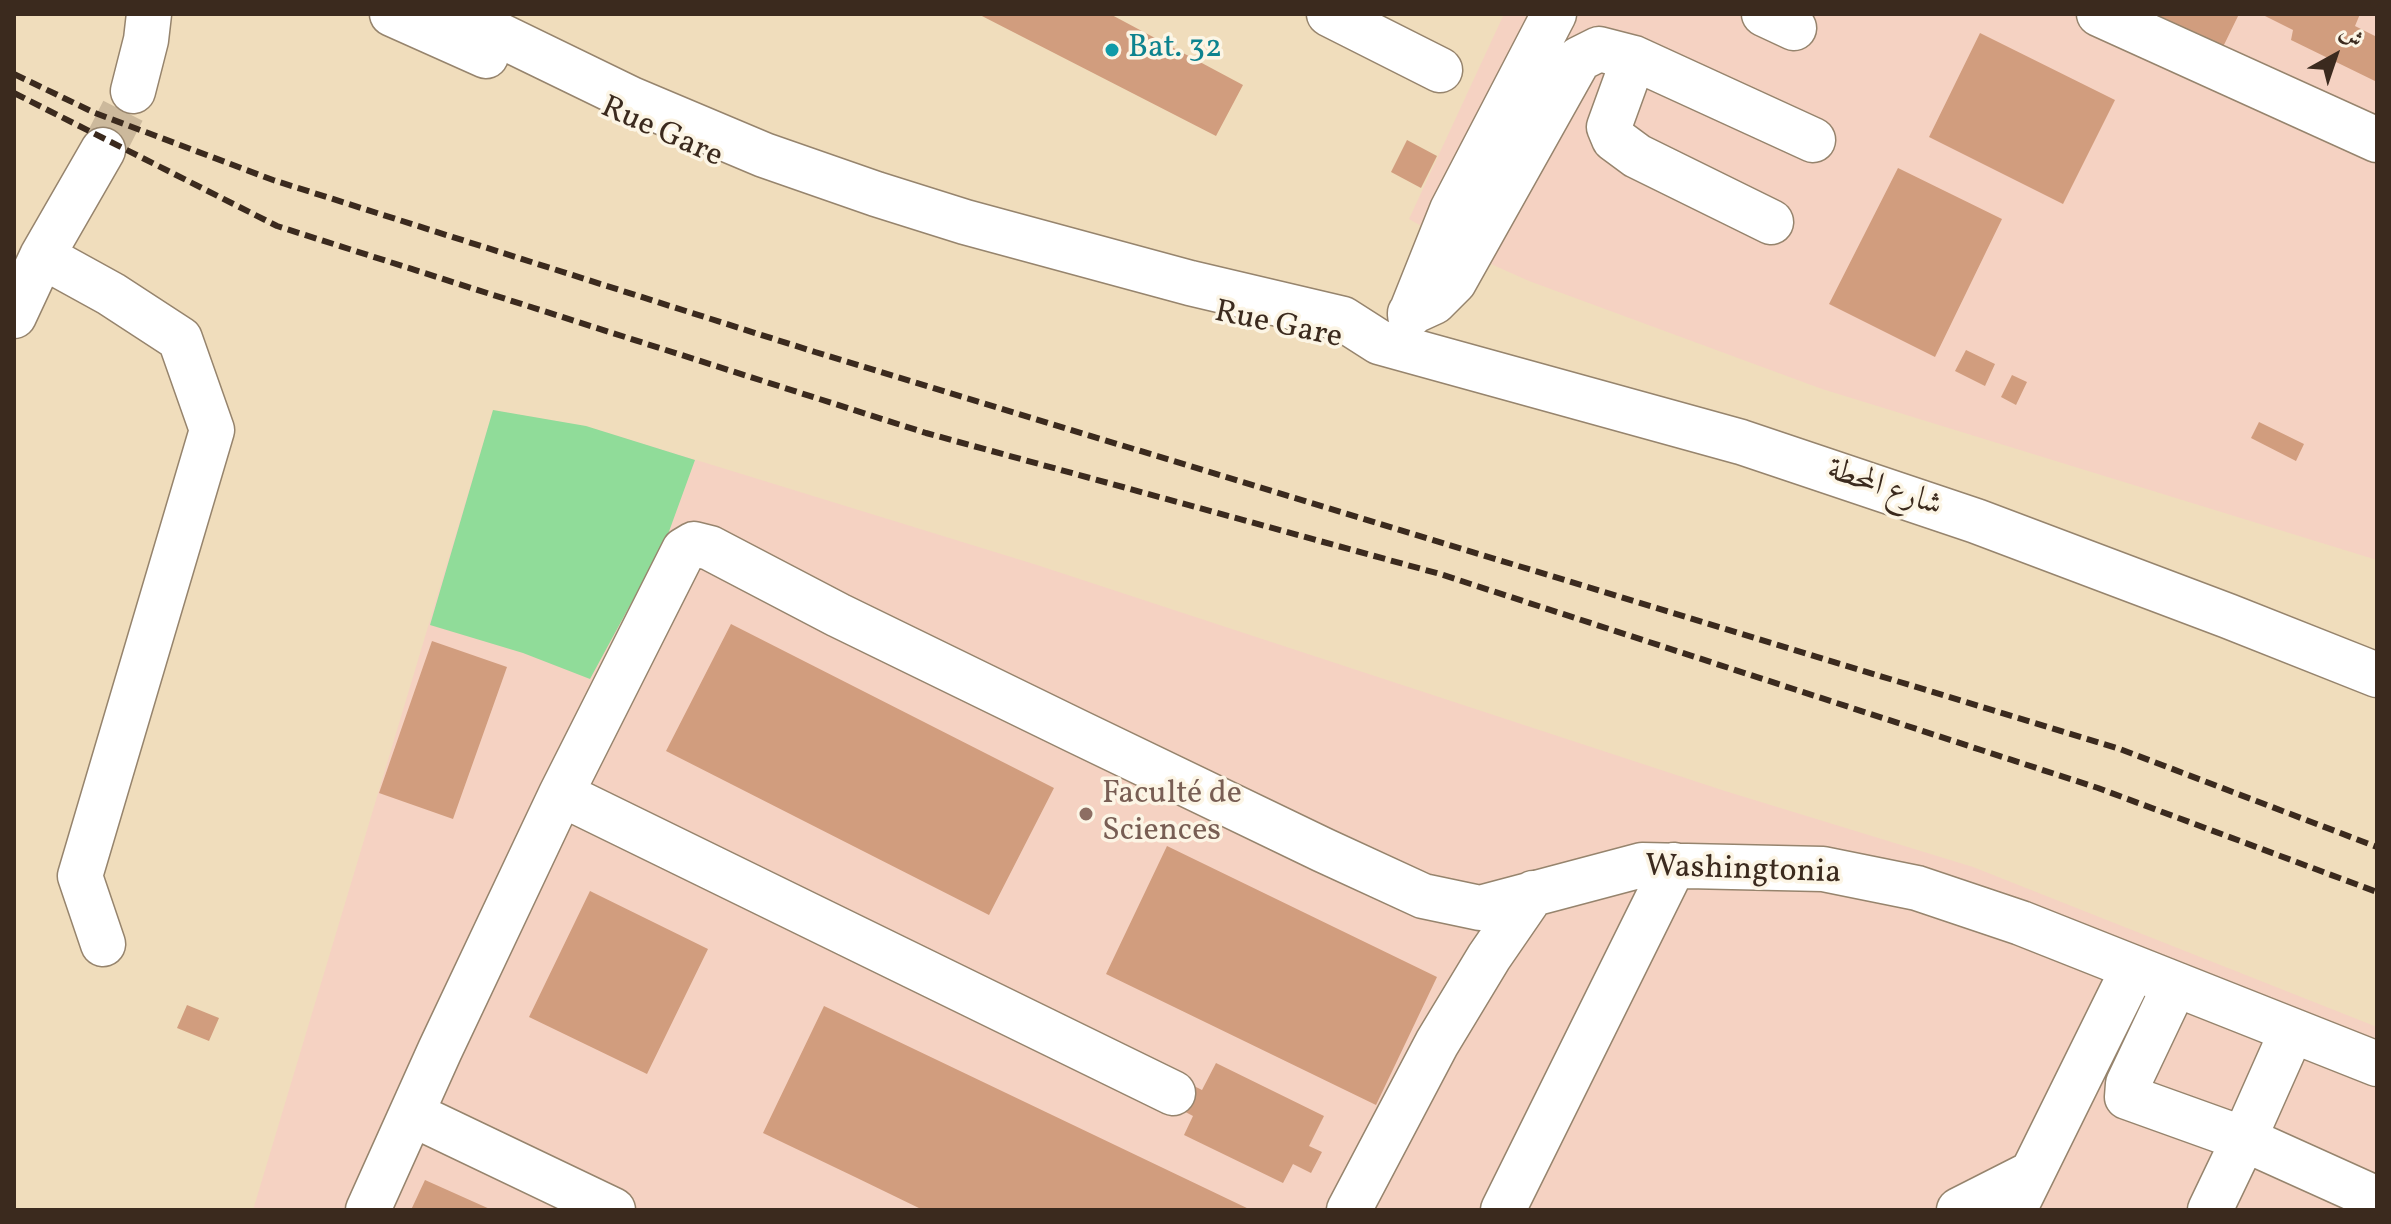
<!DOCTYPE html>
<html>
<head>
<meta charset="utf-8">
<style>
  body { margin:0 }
  #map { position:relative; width:2391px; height:1224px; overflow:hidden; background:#f0ddbc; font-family:Vollkorn,Amiri,serif }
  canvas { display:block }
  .frame { position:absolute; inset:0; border:16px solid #3b2a1e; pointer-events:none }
  .north { position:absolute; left:2295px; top:16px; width:80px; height:80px; -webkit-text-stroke:6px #fcf5e5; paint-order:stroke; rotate:40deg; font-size:22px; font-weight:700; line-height:32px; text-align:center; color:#3b2a1e }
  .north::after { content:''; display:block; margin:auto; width:28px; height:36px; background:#3b2a1e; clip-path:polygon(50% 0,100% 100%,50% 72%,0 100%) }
</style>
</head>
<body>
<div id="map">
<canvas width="2391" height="1224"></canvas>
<div class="frame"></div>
<div class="north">ش</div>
</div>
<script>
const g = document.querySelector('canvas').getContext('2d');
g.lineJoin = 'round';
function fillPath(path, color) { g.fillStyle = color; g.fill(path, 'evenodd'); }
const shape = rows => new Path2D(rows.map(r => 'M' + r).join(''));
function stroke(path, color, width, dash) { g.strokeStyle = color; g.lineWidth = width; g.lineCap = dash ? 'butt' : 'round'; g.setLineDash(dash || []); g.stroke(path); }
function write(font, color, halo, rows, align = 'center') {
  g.font = font + ' Vollkorn,Amiri,serif'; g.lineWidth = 7; g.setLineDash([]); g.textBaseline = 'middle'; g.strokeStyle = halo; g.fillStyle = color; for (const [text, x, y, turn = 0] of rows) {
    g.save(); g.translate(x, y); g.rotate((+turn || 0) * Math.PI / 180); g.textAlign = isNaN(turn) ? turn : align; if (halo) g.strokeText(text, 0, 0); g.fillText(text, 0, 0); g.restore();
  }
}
const built = shape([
  [1504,14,2377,14,2377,560,1822,389,1529,281,1482,260,1409,219],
  [493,410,586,426,1037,565,1725,791,1973,867,2377,1027,2377,1210,253,1210]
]);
const green = shape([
  [493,410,586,426,695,460,667,537,590,679,523,653,430,625]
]);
const building = shape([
  [978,14,1110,14,1243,85,1216,136],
  [2153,14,2239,14,2222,49],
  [2261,14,2360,14,2355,26,2377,37,2377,82,2291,40,2293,30],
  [1980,33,2115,100,2063,204,1929,137],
  [1407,140,1437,156,1421,188,1391,172],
  [1898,168,2002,219,1935,357,1829,304],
  [1966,350,1995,364,1985,386,1955,371],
  [2012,375,2027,382,2016,405,2001,397],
  [2259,422,2304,444,2296,461,2251,438],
  [731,624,1054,788,989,915,666,751],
  [432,641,507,667,453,819,379,793],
  [1167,846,1437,977,1376,1105,1106,974],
  [590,891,708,949,647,1074,529,1017],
  [187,1005,219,1018,209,1041,177,1028],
  [824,1006,1251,1210,923,1210,855,1177,763,1133],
  [1216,1063,1324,1116,1309,1146,1322,1152,1311,1173,1293,1164,1283,1183,1184,1135,1193,1116,1178,1108,1190,1084,1202,1090],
  [425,1180,492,1210,411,1210]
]);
const minorTunnel = shape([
  [103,150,133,91]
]);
const minor = shape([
  [1329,14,1440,70],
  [1764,14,1794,28],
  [2099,14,2377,140],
  [1634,58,1609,127,1614,139,1637,156,1771,222],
  [133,91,146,40,149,14],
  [42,256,111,294,180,339,212,430,80,876,103,944],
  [1410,313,1434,302,1454,282,1579,59,1599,49,1634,58,1813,140],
  [1410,315,1452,210,1554,14],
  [14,316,42,256,103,150],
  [561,794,1173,1093],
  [2175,985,2128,1084,2127,1097,2244,1139,2377,1199],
  [412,1114,613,1210],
  [368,1210,440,1050,561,794,684,550,694,544,710,548,838,615,1076,731,1323,850,1423,896,1480,908,1642,865,1823,869,1917,888,2021,923,2377,1064],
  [1349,1210,1437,1043,1489,957,1533,893],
  [1503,1210,1674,865],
  [1959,1210,2032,1173],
  [2014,1210,2133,969],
  [2210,1210,2244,1139,2292,1031]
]);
const major = shape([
  [392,14,486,56],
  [456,14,631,99,764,155,876,194,965,222,1190,283,1343,319,1379,342,1741,442,1976,521,2228,616,2377,675]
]);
const rail = shape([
  [14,74,95,113,273,180,815,352,2120,749,2377,847],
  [14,93,277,226,926,433,1440,574,2098,788,2377,892]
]);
const markers = [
  [1112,50,8,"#0f9aa8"],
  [1086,814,8,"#8d6e63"]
];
const cultureNames = [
  ["Bat. 32",1128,50]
];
const streetNames = [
  ["Rue Gare",661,134,24],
  ["Rue Gare",1278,327,12],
  ["شارع المحطة",1884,490,19],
  ["Washingtonia",1743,872,2]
];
const educationNames = [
  ["Faculté de",1102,796],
  ["Sciences",1102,833]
];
fillPath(built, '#f5d2c2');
fillPath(green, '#90dc99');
fillPath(building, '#d19d7e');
stroke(minorTunnel, '#ccb99c', 44, [44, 22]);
stroke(minor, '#96846d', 47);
stroke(major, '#96846d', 47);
stroke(minor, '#fff', 44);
stroke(major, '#fff', 44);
stroke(rail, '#3b2a1e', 6, [12, 6]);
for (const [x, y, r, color] of markers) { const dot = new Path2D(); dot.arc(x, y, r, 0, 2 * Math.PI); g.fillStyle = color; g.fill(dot); stroke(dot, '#fcf5e5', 3); }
write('32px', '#0d838f', '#fcf5e5', cultureNames, 'left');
write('32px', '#3b2a1e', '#fcf5e5', streetNames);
write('32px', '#785e54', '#fcf5e5', educationNames, 'left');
</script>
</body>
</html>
